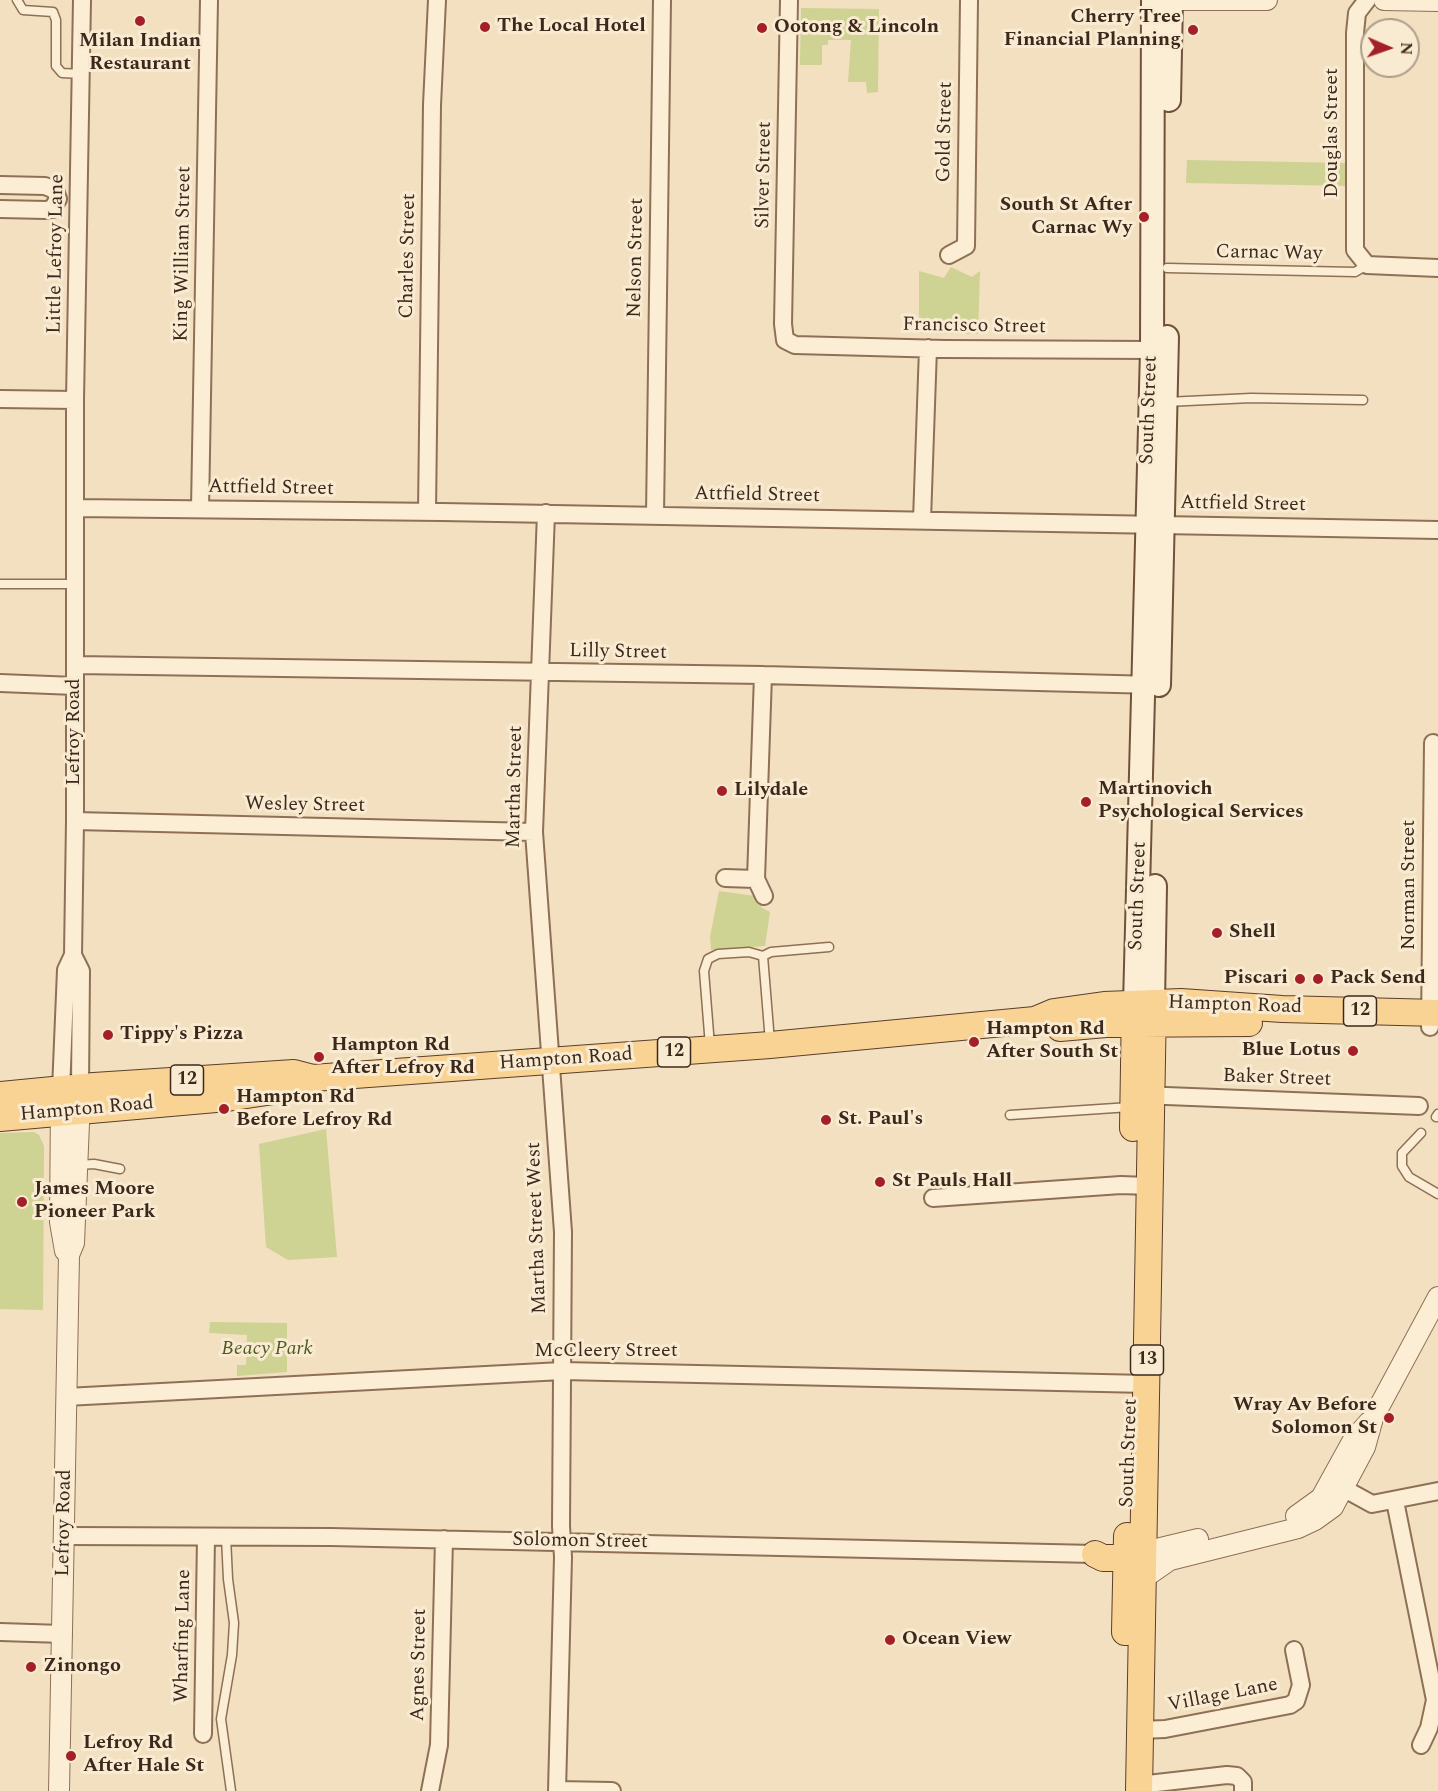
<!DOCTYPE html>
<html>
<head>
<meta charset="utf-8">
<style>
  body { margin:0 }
  #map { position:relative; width:1438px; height:1791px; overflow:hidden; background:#f2e0c1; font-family:Spectral,serif }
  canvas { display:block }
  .north { position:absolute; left:1360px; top:18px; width:60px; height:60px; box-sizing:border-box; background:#f9ebd1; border:2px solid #ad9d89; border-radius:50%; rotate:92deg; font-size:16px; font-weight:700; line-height:24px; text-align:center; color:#3c291c }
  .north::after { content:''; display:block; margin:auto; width:21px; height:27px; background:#a32029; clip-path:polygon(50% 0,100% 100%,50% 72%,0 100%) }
</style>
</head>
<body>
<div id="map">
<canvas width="1438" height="1791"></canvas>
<div class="north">N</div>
</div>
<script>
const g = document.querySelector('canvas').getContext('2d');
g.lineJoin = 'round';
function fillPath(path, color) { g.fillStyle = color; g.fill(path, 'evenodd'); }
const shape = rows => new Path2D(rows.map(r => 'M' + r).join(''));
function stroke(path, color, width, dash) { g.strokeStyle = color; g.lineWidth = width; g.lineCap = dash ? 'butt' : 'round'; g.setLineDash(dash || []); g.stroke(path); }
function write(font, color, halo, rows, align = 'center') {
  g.font = font + ' Spectral,serif'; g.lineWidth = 6; g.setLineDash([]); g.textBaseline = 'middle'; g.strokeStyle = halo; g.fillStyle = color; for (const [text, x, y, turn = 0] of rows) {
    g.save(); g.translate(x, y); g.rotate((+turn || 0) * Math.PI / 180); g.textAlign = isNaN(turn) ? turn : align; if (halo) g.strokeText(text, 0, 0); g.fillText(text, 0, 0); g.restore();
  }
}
const green = shape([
  [801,8,879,9,878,92,867,93,866,82,848,82,851,40,828,40,828,45,822,45,822,65,800,65],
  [1187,160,1348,163,1348,186,1186,183],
  [951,267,972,277,980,271,978,334,919,333,919,271,944,278],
  [719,891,755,896,762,908,770,912,765,946,711,950,710,937],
  [326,1129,337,1257,288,1260,266,1247,259,1144],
  [34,1132,39,1135,44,1146,43,1310,0,1309,0,1133],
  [210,1322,287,1323,287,1372,237,1376,237,1365,246,1365,247,1335,209,1333]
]);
const service = shape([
  [17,0,23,10,53,12,56,20,56,66,62,73,81,74],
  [1167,268,1355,272,1367,265],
  [1166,402,1251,398,1363,400],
  [0,584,76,584],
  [763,956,771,952,829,947],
  [710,1046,704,971,708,959,718,954,749,952,763,956,770,1042],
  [1010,1115,1130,1107],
  [1436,1117,1438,1114],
  [1421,1133,1402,1153,1402,1166,1409,1177,1438,1194],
  [77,1165,94,1164,120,1169],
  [226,1537,228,1579,234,1623,232,1655,221,1719,231,1791]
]);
const minor = shape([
  [789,0,783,324,785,340,795,345,945,349,1152,350],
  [1367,0,1357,13,1355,33,1355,250,1367,265,1438,268],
  [0,185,45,186,55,190,58,199,52,209,46,210,0,209],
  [949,255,966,246,969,0],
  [0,399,75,400],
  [75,508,442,512,1438,530],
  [200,509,209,0],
  [427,512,432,105,437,0],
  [546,513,534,832,563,1232,561,1526,563,1557,557,1791],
  [655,516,662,0],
  [922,520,928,348],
  [76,665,763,675,1155,685],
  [763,675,756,879,764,896],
  [0,683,75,686],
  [75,821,534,832],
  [725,878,756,879],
  [73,955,81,971,80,1087],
  [1430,1027,1433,743],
  [61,1090,66,970,73,955,75,821,75,400,82,0],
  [1141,1095,1419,1106],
  [933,1198,1121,1185,1148,1186],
  [66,1397,562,1371,1147,1384],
  [1332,1482,1372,1504,1438,1491],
  [1395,1501,1435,1700,1429,1728,1421,1745],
  [65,1536,331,1537,1095,1554],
  [0,1632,63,1634],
  [1140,1730,1165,1729,1290,1705,1296,1701,1301,1685,1294,1650],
  [203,1734,206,1537],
  [1139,1785,1227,1775,1237,1776,1243,1782,1243,1791],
  [557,1790,612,1791],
  [430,1791,439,1745,444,1539]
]);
const tertiary = shape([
  [1169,0,1267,0],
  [1384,0,1438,1],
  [61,1101,60,1222,65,1251],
  [1296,1516,1321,1498,1353,1440,1369,1422],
  [1144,1552,1198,1539],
  [1144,1578,1170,1560,1298,1528,1315,1520,1333,1507,1365,1447,1373,1418,1438,1297],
  [59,1791,69,1255,74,1243,80,1099]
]);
const secondary = shape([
  [1169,100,1171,0],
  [1159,685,1167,337],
  [1153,1003,1155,886],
  [1135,1004,1152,350,1153,0]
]);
const primary = shape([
  [1060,1028,1106,1024,1249,1023],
  [0,1095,94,1086,294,1073,313,1078,770,1045,1035,1020,1054,1012,1104,1005,1181,1002,1282,1009,1438,1013],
  [0,1118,227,1098,300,1087],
  [1133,1128,1135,1004],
  [1095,1554,1103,1558,1117,1558,1128,1554,1135,1542],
  [1125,1632,1127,1536],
  [1139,1791,1153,1003]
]);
const markers = [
  [140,21,6,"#a32029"],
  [485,27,6,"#a32029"],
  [762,28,6,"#a32029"],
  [1193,30,6,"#a32029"],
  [1144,217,6,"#a32029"],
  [722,791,6,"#a32029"],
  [1086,802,6,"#a32029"],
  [1217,933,6,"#a32029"],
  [1300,979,6,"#a32029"],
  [1318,979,6,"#a32029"],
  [108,1035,6,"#a32029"],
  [974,1042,6,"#a32029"],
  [1353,1051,6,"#a32029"],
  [319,1057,6,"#a32029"],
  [224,1109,6,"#a32029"],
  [826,1120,6,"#a32029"],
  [880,1182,6,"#a32029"],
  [22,1202,6,"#a32029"],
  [1389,1418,6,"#a32029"],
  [890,1640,6,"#a32029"],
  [31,1667,6,"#a32029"],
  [71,1756,6,"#a32029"]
];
const shields = [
  [1360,1011,33],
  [674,1052,33],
  [187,1080,33],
  [1147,1360,33]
];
const shieldNames = [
  ["12",1360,1011],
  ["12",674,1052],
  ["12",187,1080],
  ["13",1147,1360]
];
const poiNames = [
  ["Cherry Tree",1181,18,"right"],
  ["Financial Planning",1181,41,"right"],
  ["The Local Hotel",497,27],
  ["Ootong & Lincoln",774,28],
  ["Milan Indian",140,42,"center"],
  ["Restaurant",140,65,"center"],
  ["South St After",1132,206,"right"],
  ["Carnac Wy",1132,229,"right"],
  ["Martinovich",1098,790],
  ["Psychological Services",1098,813],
  ["Lilydale",734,791],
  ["Shell",1229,933],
  ["Piscari",1288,979,"right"],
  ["Pack Send",1330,979],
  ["Hampton Rd",986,1030],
  ["After South St",986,1053],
  ["Tippy's Pizza",120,1035],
  ["Hampton Rd",331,1046],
  ["After Lefroy Rd",331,1069],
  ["Blue Lotus",1341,1051,"right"],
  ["Hampton Rd",236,1098],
  ["Before Lefroy Rd",236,1121],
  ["St. Paul's",838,1120],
  ["St Pauls Hall",892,1182],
  ["James Moore",34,1190],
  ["Pioneer Park",34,1213],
  ["Wray Av Before",1377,1406,"right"],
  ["Solomon St",1377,1429,"right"],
  ["Ocean View",902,1640],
  ["Zinongo",43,1667],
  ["Lefroy Rd",83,1744],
  ["After Hale St",83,1767]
];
const streetNames = [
  ["Gold Street",946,132,-89],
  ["Douglas Street",1333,133,-90],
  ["Silver Street",765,175,-89],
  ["Little Lefroy Lane",57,254,-89],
  ["King William Street",184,254,-89],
  ["Carnac Way",1269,254,1],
  ["Charles Street",409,256,-89],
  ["Nelson Street",637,258,-89],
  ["Francisco Street",974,327,1],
  ["South Street",1150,410,-88],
  ["Attfield Street",271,489,1],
  ["Attfield Street",757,496,1],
  ["Attfield Street",1243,505,1],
  ["Lilly Street",618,653,1],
  ["Lefroy Road",75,732,-90],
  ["Martha Street",516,787,-89],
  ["Wesley Street",305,806,1],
  ["Norman Street",1410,885,-90],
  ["South Street",1139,896,-88],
  ["Hampton Road",1235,1006,2],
  ["Hampton Road",566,1060,-4],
  ["Baker Street",1277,1079,2],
  ["Hampton Road",87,1110,-5],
  ["Martha Street West",538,1228,-92],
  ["McCleery Street",606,1352],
  ["South Street",1130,1453,-88],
  ["Lefroy Road",65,1523,-89],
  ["Solomon Street",580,1542,1],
  ["Wharfing Lane",184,1636,-89],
  ["Agnes Street",420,1665,-89],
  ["Village Lane",1223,1696,-11]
];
const parkNames = [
  ["Beacy Park",267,1350]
];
fillPath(green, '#ced293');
stroke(service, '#8e7056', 11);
stroke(minor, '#8e7056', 20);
stroke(tertiary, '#8e7056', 22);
stroke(secondary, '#705139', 26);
stroke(primary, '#5b3e2b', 28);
stroke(service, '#fceed5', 8);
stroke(minor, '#fceed5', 16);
stroke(tertiary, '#fceed5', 20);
stroke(secondary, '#fceed5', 22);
stroke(primary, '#f9d394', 26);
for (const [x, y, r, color] of markers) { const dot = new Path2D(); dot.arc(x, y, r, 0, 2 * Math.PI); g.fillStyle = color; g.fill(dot); stroke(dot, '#f9ebd1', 2); }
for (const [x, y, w] of shields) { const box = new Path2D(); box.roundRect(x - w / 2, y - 15, w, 30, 4.5); g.fillStyle = '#f9ebd1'; g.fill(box); stroke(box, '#3c291c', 1.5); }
write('bold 18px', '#3c291c', null, shieldNames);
write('bold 20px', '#3c291c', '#f9ebd1', poiNames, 'left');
write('20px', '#3c291c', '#f9ebd1', streetNames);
write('italic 20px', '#505a20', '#f9ebd1', parkNames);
</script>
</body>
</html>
